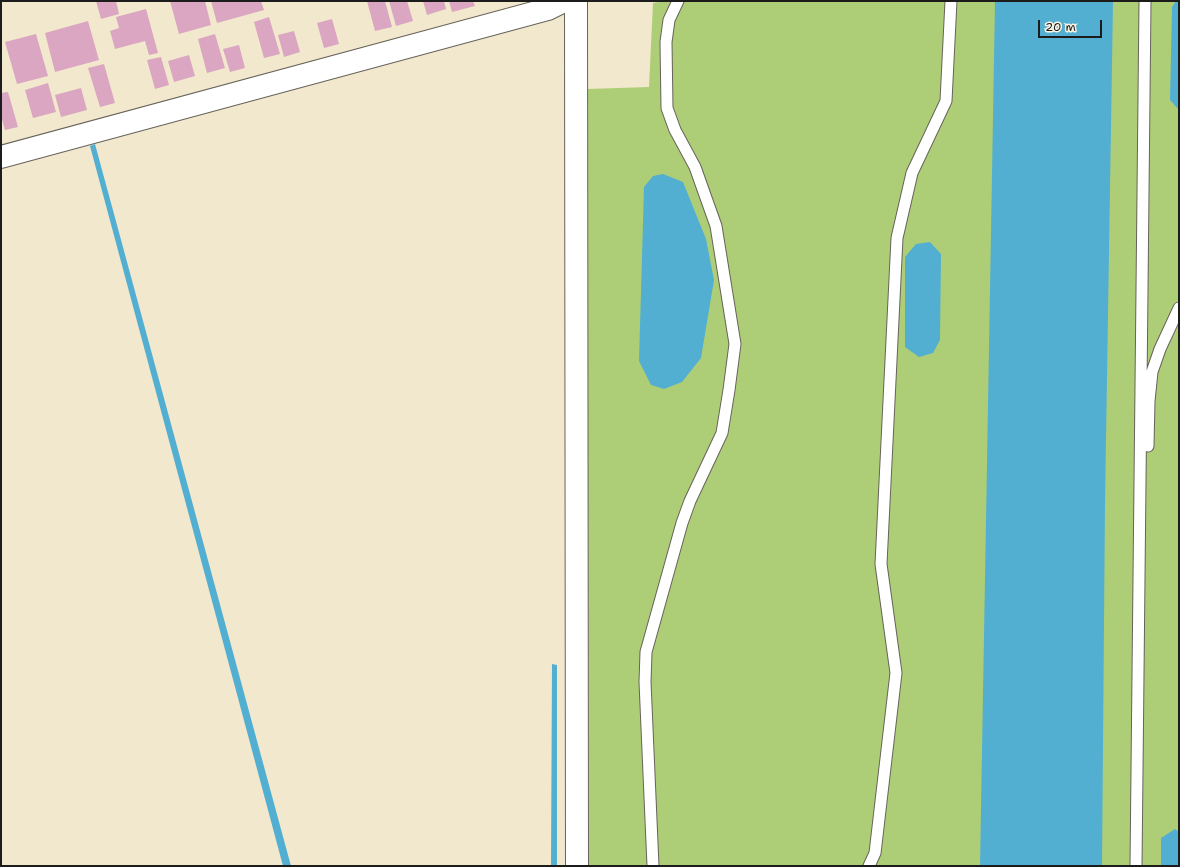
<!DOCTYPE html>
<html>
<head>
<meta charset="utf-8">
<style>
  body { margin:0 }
  #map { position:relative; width:1180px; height:867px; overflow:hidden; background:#f2e8cd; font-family:"Shantell Sans",sans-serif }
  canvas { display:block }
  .frame { position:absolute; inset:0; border:2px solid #1c1c1c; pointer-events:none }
  .scale { position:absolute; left:1038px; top:20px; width:64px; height:18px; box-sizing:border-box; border:2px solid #1c1c1c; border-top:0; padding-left:5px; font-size:12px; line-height:14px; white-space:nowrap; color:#1c1c1c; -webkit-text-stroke:3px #fcf5e5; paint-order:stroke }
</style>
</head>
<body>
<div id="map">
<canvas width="1180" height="867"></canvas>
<div class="frame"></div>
<div class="scale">20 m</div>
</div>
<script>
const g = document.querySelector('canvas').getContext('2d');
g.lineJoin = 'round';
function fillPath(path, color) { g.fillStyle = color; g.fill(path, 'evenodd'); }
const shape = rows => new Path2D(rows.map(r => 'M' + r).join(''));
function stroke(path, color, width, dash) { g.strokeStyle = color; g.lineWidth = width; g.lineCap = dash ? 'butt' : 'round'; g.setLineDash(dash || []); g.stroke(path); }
const green = shape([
  [664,1,1179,1,1179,866,589,866,587,89,649,87,653,3]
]);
const water = shape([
  [995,1,1113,1,1105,503,1102,866,980,866],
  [1176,1,1179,1,1179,110,1170,100,1172,7],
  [95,144,291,866,283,866,90,146],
  [663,174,683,182,706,239,714,280,701,358,682,382,664,389,651,385,639,361,644,187,653,176],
  [930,242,941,254,940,340,933,353,919,357,905,347,905,257,916,244],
  [552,664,557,665,557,866,551,866],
  [1175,829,1179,832,1179,866,1161,866,1161,838]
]);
const building = shape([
  [96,1,116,1,119,14,101,19],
  [170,1,205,1,211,25,179,34],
  [211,1,261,1,264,10,217,23],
  [367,1,385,1,392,27,375,31],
  [389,1,407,1,413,21,396,26],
  [423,1,444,1,446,9,427,15],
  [449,1,473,1,475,6,452,12],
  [146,9,158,53,149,55,145,41,115,49,110,31,119,28,116,17],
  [269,17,280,54,264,58,254,22],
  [332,19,339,44,324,48,317,23],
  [88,21,99,60,55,72,45,33],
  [294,31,300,52,284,57,278,35],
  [36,34,48,76,17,84,5,42],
  [215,34,225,68,207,73,198,39],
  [239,45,245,68,230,72,223,49],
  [189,55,195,76,174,82,168,61],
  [161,57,169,85,155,89,147,60],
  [104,64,115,103,100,107,88,68],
  [48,83,56,112,33,118,25,90],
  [81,88,87,110,61,117,55,95],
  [8,92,18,127,5,130,1,116,1,93]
]);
const service = shape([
  [1148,446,1149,401,1152,372,1160,349,1179,308],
  [653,866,645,682,646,652,682,523,690,501,722,433,729,390,735,344,716,226,695,167,675,130,667,108,666,42,669,20,678,1],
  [869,866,875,853,896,673,881,564,897,238,912,173,946,101,951,1],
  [1136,866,1145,1]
]);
const tertiary = shape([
  [576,1,577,866],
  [1,157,548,9,564,1]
]);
fillPath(green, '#adce77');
fillPath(water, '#53afd1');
fillPath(building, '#dba6c1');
stroke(service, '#67635a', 13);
stroke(tertiary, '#67635a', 24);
stroke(service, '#fff', 11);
stroke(tertiary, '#fff', 22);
</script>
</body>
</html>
